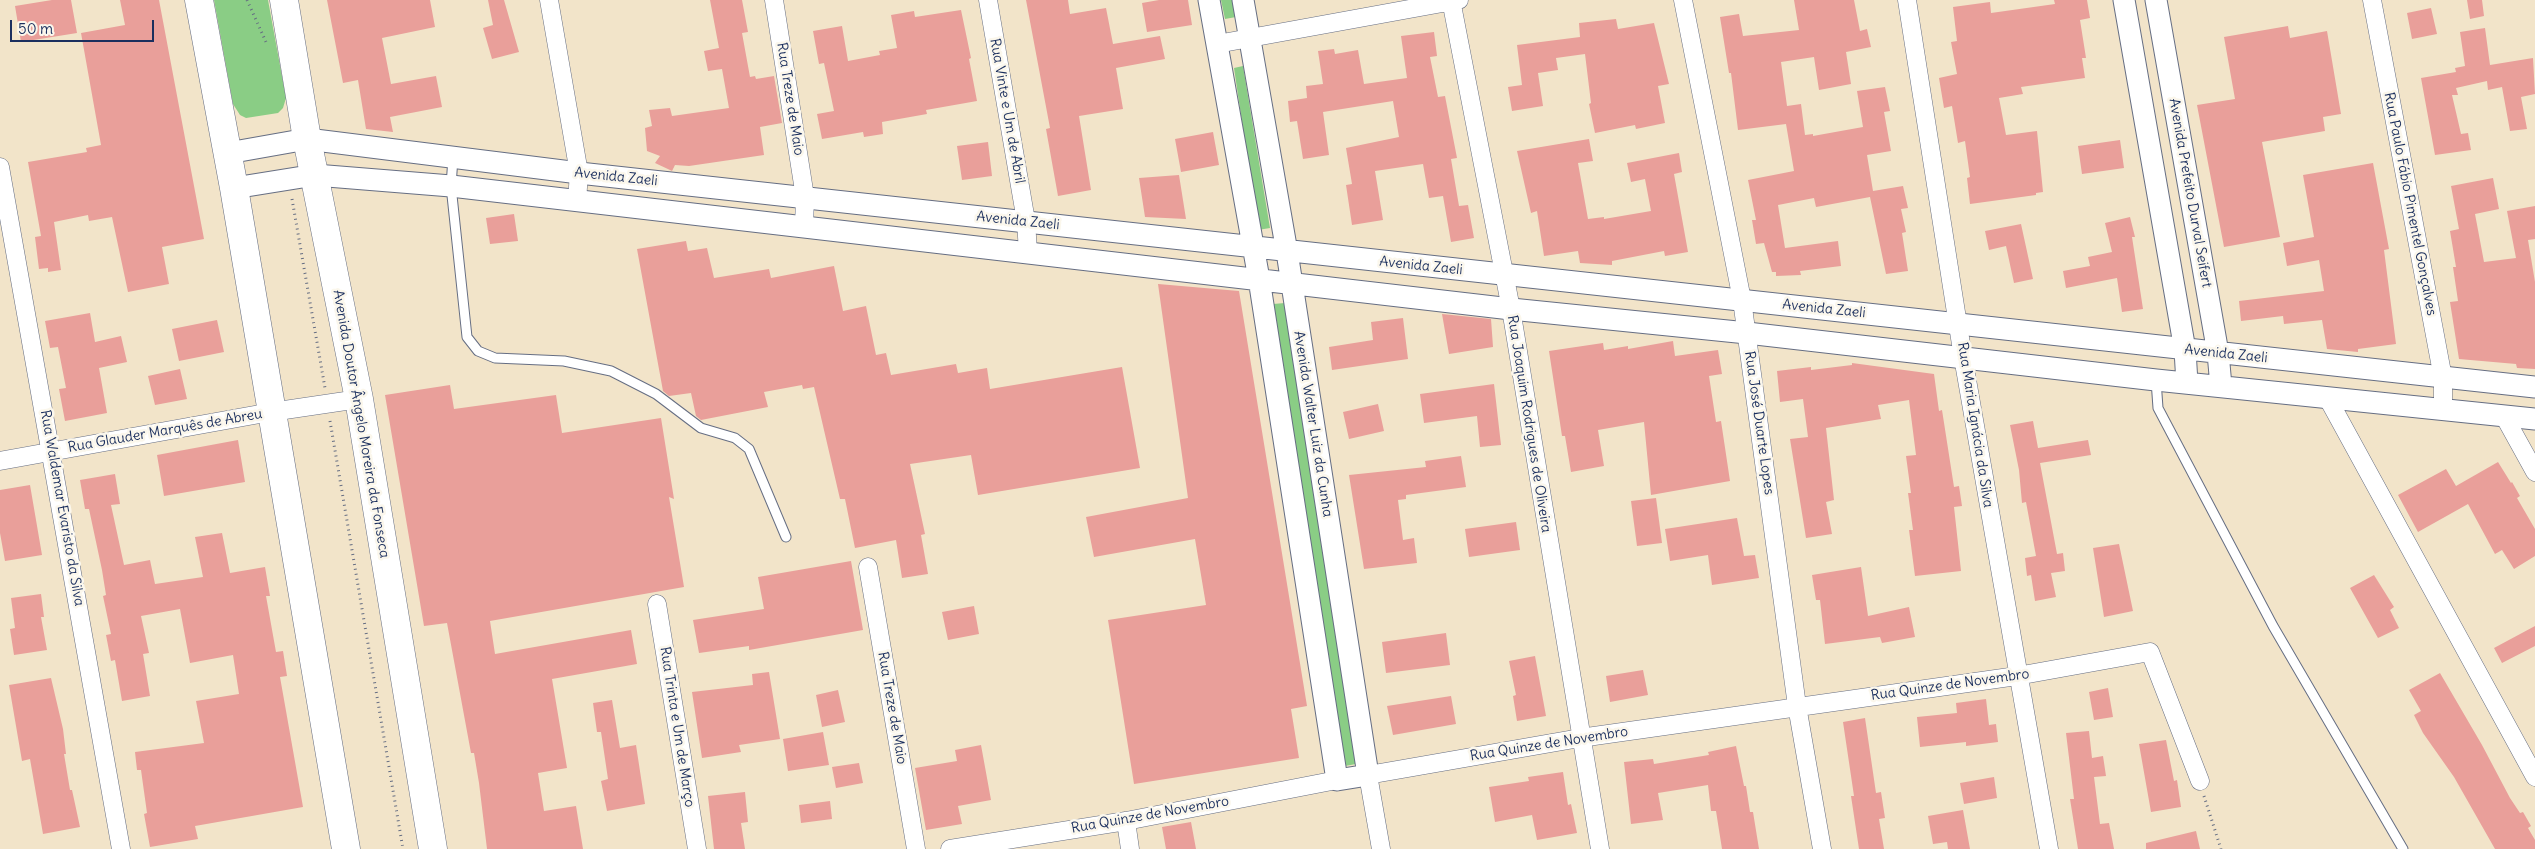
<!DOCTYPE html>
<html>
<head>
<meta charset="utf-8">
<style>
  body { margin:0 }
  #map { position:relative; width:2535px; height:849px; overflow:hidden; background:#f2e4c9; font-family:Delius,sans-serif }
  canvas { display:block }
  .scale { position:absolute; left:10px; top:20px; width:144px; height:22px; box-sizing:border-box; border:2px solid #1b2f5e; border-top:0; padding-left:6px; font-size:15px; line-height:18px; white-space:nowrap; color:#1b2f5e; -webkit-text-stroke:4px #fbf7ec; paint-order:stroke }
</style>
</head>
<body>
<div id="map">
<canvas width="2535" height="849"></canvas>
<div class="scale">50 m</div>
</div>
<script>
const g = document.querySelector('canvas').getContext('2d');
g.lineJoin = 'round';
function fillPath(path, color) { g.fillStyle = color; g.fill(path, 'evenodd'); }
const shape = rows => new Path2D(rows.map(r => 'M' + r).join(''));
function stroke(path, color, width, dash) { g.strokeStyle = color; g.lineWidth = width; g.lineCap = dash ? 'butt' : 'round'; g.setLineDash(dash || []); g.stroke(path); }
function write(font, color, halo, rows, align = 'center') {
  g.font = font + ' Delius,sans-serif'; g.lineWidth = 5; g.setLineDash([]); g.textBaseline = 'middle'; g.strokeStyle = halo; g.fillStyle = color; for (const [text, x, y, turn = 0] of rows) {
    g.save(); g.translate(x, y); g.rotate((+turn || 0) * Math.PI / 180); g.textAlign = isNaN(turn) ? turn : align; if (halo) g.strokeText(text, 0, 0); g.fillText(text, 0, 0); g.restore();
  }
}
const green = shape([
  [214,0,268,0,286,98,283,108,278,113,246,118,240,115,233,104],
  [1221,0,1233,0,1236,17,1225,19],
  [1243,66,1270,228,1258,230,1234,68],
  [1285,303,1356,764,1345,766,1273,304]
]);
const building = shape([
  [52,0,71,0,77,33,21,42,15,6],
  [120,0,159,0,204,239,162,247,169,284,128,292,112,217,89,221,88,215,54,222,61,270,48,272,48,268,39,269,35,237,41,236,28,162,87,152,86,148,101,145,81,33,125,25],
  [327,0,430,0,435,27,382,38,391,84,436,76,442,107,390,117,393,132,366,129,358,80,343,83],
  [488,0,504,0,519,52,492,59,483,28,493,25],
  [710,0,742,0,748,32,742,33,750,77,755,76,756,79,774,76,782,123,760,127,764,155,689,166,675,165,672,171,670,170,655,163,660,156,647,151,645,128,652,126,649,110,670,108,672,116,729,108,722,69,708,71,704,51,719,48],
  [1026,0,1068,0,1070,14,1106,8,1113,44,1160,36,1165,59,1116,68,1123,109,1079,116,1091,190,1058,196,1046,129,1050,128],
  [1159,0,1188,0,1192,25,1147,32,1142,3],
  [1794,0,1854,0,1860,31,1867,29,1871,47,1846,52,1851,84,1819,90,1814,57,1781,62,1787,106,1801,104,1805,135,1813,134,1813,136,1863,127,1857,91,1885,87,1890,111,1884,112,1891,151,1867,155,1873,191,1903,186,1908,208,1901,209,1906,232,1902,233,1908,271,1886,274,1870,197,1816,207,1814,198,1778,205,1785,248,1838,241,1841,266,1800,271,1801,275,1776,276,1776,272,1772,272,1764,243,1756,244,1752,220,1756,220,1748,180,1794,171,1786,124,1738,130,1731,73,1729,73,1720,17,1739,14,1743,36,1799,30],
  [2054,0,2087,0,2090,18,2080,20,2086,58,2082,58,2085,78,2021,87,2023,94,1999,98,2006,135,2037,131,2043,192,2036,193,2036,195,1970,204,1967,178,1970,177,1965,141,1958,143,1952,106,1944,108,1939,78,1957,74,1951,42,1957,41,1953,7,1990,2,1991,13,2055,4],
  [2467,0,2482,0,2484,16,2470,19],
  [2431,8,2437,34,2412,39,2407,13],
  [961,10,971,58,969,59,977,101,926,110,927,114,882,122,883,134,864,137,863,132,822,139,817,114,834,111,824,63,819,64,813,31,842,26,848,61,880,55,879,51,897,48,891,15,914,11,915,17],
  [1616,19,1618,29,1654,23,1669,84,1658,86,1665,123,1636,129,1635,125,1595,133,1589,104,1591,103,1585,54,1556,58,1558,70,1538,73,1543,106,1512,111,1508,87,1522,85,1517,45,1580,37,1579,23],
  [2288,26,2290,38,2327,31,2341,114,2323,117,2325,131,2262,142,2280,237,2224,247,2197,105,2235,99,2224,37],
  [2485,28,2490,65,2533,58,2535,94,2521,97,2527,129,2510,131,2502,87,2488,90,2487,81,2456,88,2458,95,2452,95,2461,134,2468,133,2471,150,2435,155,2421,78,2456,72,2455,68,2465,66,2460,32],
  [1434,32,1437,56,1430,57,1438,97,1445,96,1457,158,1451,159,1459,206,1468,205,1474,238,1451,242,1443,196,1429,198,1423,164,1375,171,1383,220,1352,225,1346,185,1352,184,1346,148,1399,137,1393,101,1323,112,1329,155,1303,159,1297,121,1290,122,1288,101,1307,98,1306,86,1323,84,1318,51,1334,49,1335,54,1358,50,1364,84,1407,78,1401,36],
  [1213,132,1219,165,1181,172,1175,139],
  [1589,139,1593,161,1578,163,1588,219,1604,217,1604,219,1651,211,1645,179,1631,182,1627,163,1679,153,1682,172,1674,174,1688,252,1665,256,1664,251,1612,261,1612,265,1580,263,1578,251,1544,256,1537,211,1531,213,1517,151],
  [2120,140,2124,168,2082,174,2078,146],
  [988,142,992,176,962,180,957,146],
  [2373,163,2389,249,2384,250,2396,344,2358,349,2358,352,2327,349,2322,320,2284,324,2283,316,2241,321,2239,301,2324,291,2319,260,2287,266,2283,243,2314,237,2303,175],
  [1179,175,1186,219,1145,217,1139,178],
  [2493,178,2499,209,2475,214,2484,262,2516,258,2507,211,2535,206,2535,239,2528,240,2535,282,2535,369,2517,368,2516,364,2459,359,2450,302,2458,301,2453,267,2456,267,2450,231,2459,229,2451,186],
  [514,214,518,241,490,244,486,218],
  [2130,217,2135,237,2132,237,2143,309,2122,312,2117,278,2066,288,2063,271,2090,266,2088,257,2112,252,2105,223],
  [2021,224,2033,279,2014,283,2006,246,1989,250,1985,231],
  [686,241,688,251,707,248,714,278,769,269,771,278,834,266,843,311,866,306,876,355,886,353,891,375,956,364,958,373,987,368,990,389,1122,367,1140,468,978,495,971,455,910,464,925,534,921,535,928,574,902,578,896,540,855,548,845,499,840,499,814,387,803,389,802,385,764,392,768,407,701,420,696,416,691,393,669,396,663,391,637,249],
  [1158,284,1239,291,1307,706,1291,709,1299,758,1134,784,1108,620,1206,605,1195,539,1094,557,1086,517,1188,498],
  [90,313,95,342,121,336,127,362,99,368,107,413,65,421,59,389,66,388,58,347,50,348,45,321],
  [1442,314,1491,319,1493,347,1449,354],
  [1403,318,1408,359,1332,370,1329,347,1373,340,1371,322],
  [217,320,224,352,179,361,172,329],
  [1673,341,1675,356,1718,350,1722,374,1709,376,1716,422,1721,421,1730,481,1651,495,1644,422,1598,430,1604,466,1571,472,1565,436,1562,436,1549,351,1603,343,1604,350,1628,346,1628,349],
  [1852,363,1934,374,1939,411,1942,410,1954,487,1959,486,1962,506,1954,507,1961,571,1915,576,1909,530,1913,530,1908,493,1911,493,1906,456,1916,455,1909,400,1878,405,1881,419,1826,428,1834,500,1826,502,1832,534,1806,538,1790,439,1808,437,1803,399,1780,402,1777,371,1811,367,1811,370,1852,365],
  [180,369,187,399,155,405,148,376],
  [1494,384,1501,445,1480,447,1477,416,1424,423,1420,394],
  [450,385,454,409,556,395,562,433,661,418,674,499,669,497,684,587,490,621,495,654,631,630,637,664,552,679,567,768,538,773,544,811,576,806,583,849,487,849,479,783,474,753,471,753,447,623,424,626,385,395],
  [1378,404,1384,431,1349,439,1343,412],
  [2033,421,2038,448,2088,440,2091,455,2040,463,2057,554,2063,553,2065,571,2051,573,2056,597,2035,601,2031,575,2027,576,2025,558,2036,556,2026,502,2022,503,2019,470,2010,425],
  [238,440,245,482,164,496,157,455],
  [1461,456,1466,487,1406,495,1406,499,1398,500,1403,540,1414,538,1417,563,1364,569,1349,475,1426,467,1425,461],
  [2498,462,2511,483,2512,482,2520,496,2517,498,2535,529,2535,556,2514,569,2502,550,2495,554,2468,504,2418,532,2398,495,2446,469,2456,486],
  [115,474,120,504,111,505,124,565,150,560,155,584,203,577,195,537,222,533,230,573,265,567,270,596,266,596,276,652,283,651,287,676,280,677,303,807,195,826,198,839,150,847,144,814,147,813,141,770,137,770,135,752,204,743,196,701,239,694,233,655,190,663,180,609,141,616,149,653,143,654,150,696,122,701,115,660,111,661,106,635,111,634,103,596,106,595,102,570,89,509,85,509,80,480],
  [30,485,42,555,5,561,0,533,0,490],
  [1656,498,1662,543,1637,546,1631,501],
  [1737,518,1744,556,1755,555,1759,578,1712,585,1708,555,1670,561,1665,529],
  [1516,522,1520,550,1469,557,1465,529],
  [2119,544,2133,611,2104,617,2093,548],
  [851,561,863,630,749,650,749,646,699,653,693,620,764,609,758,577],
  [1861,567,1868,616,1909,607,1915,637,1882,643,1880,637,1825,644,1820,600,1816,600,1812,575],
  [2374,575,2394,607,2390,610,2399,628,2378,638,2350,588],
  [41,594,44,617,41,617,47,650,14,655,10,629,15,628,11,598],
  [974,606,979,634,948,640,942,612],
  [2535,626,2535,646,2502,663,2494,648],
  [1446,633,1450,665,1386,673,1382,642],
  [1535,656,1546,716,1517,721,1513,696,1516,695,1509,661],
  [1643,670,1648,695,1610,702,1606,676],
  [769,672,780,739,739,745,741,752,702,758,692,692,753,685,752,674],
  [2440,673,2482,745,2510,798,2520,813,2523,812,2531,826,2528,828,2535,840,2535,849,2495,849,2454,777,2423,733,2414,715,2421,711,2409,690],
  [51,678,63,729,66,754,64,754,70,790,72,790,80,827,43,834,30,759,22,761,9,685],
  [2108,688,2113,717,2094,720,2089,692],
  [838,690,845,722,822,727,816,695],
  [1451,696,1456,724,1393,735,1387,706],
  [1986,699,1989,725,1996,724,1998,742,1966,746,1966,742,1920,747,1917,717,1957,713,1956,703],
  [612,700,620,748,636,745,645,804,607,811,601,781,608,779,601,732,597,732,593,703],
  [1865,718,1876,793,1881,792,1885,818,1879,819,1884,849,1859,849,1851,796,1854,796,1843,722],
  [2089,731,2092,758,2103,756,2106,776,2094,777,2100,824,2109,823,2114,849,2078,849,2070,799,2074,799,2066,733],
  [823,732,829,765,788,771,783,739],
  [2166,740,2174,781,2177,780,2181,807,2151,812,2139,744],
  [981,745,991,800,958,806,962,824,926,830,915,768,957,761,955,750],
  [1736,746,1744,786,1746,786,1750,812,1753,812,1759,849,1722,849,1716,811,1711,811,1708,785,1658,793,1663,820,1631,824,1624,762,1653,759,1654,764,1709,755,1708,752],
  [859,763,863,783,836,788,832,767],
  [1563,772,1568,805,1571,804,1577,833,1537,840,1532,815,1495,822,1489,787,1529,781,1528,777],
  [1994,777,1997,798,1964,804,1960,783],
  [745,792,748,822,741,823,745,849,714,849,708,796],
  [830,801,832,819,801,823,799,805],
  [1963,810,1970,849,1948,849,1947,842,1933,844,1928,816],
  [1191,822,1196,849,1166,849,1162,827],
  [2196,831,2200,849,2146,849,2146,843]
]);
const path = shape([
  [247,0,266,42],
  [292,199,325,388],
  [330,421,403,849],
  [2204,796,2221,849]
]);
const service = shape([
  [453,158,451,186,467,337,478,351,495,358,564,361,611,371,656,394,701,428,735,438,749,449,786,537],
  [2156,380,2158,408,2273,626,2403,849]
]);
const minor = shape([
  [549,0,579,173,577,201],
  [774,0,805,197,804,227],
  [988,0,1026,221,1028,252],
  [1451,0,1511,309,1600,849],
  [1683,0,1742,300,1797,706,1822,849],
  [1907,0,1963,357,2049,849],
  [2372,0,2443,378,2443,409],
  [1217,44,1459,0],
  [0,167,121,849],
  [2327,397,2535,777],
  [2504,416,2535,472],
  [0,461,271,412,359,399],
  [868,567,916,849],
  [657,604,697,849],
  [1126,821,1130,849],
  [950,849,1126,821,1337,780],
  [1381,849,1368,775,1580,738,2017,676,2150,652,2200,781]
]);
const tertiary = shape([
  [1209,0,1259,279,1337,780,1368,775,1287,252,1243,0],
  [2124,0,2185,350,2187,383],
  [2156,0,2218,353,2221,386],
  [228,153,307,139,579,173,2535,387],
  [234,188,315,175,451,186,1511,309,1747,333,2156,380,2535,419]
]);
const primary = shape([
  [199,0,234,188,346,849],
  [284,0,307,139,359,399,433,849]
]);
const streetNames = [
  ["Rua Treze de Maio",790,99,81],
  ["Rua Vinte e Um de Abril",1007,111,80],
  ["Avenida Zaeli",616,177,6],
  ["Avenida Prefeito Durval Seifert",2190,193,80],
  ["Rua Paulo Fábio Pimentel Gonçalves",2410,204,79],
  ["Avenida Zaeli",1018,221,6],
  ["Avenida Zaeli",1421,266,6],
  ["Avenida Zaeli",1824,309,6],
  ["Avenida Zaeli",2226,354,6],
  ["Rua José Duarte Lopes",1759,423,82],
  ["Avenida Doutor Ângelo Moreira da Fonseca",361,424,80],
  ["Avenida Walter Luiz da Cunha",1313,424,81],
  ["Rua Joaquim Rodrigues de Oliveira",1529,424,81],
  ["Rua Maria Ignácia da Silva",1975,425,81],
  ["Rua Glauder Marquês de Abreu",165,431,-10],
  ["Rua Waldemar Evaristo da Silva",62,508,80],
  ["Rua Quinze de Novembro",1950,685,-8],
  ["Rua Treze de Maio",892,708,80],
  ["Rua Trinta e Um de Março",677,727,81],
  ["Rua Quinze de Novembro",1549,744,-9],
  ["Rua Quinze de Novembro",1150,815,-10]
];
fillPath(green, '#8acd85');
fillPath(building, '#e99f9a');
stroke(service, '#666e83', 11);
stroke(minor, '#666e83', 19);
stroke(tertiary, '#666e83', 23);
stroke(primary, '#666e83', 29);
stroke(path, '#666e83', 3, [1, 4]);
stroke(service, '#fff', 9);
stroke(minor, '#fff', 18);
stroke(tertiary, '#fff', 21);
stroke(primary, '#fff', 28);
write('14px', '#1b2f5e', '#fbf7ec', streetNames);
</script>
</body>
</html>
